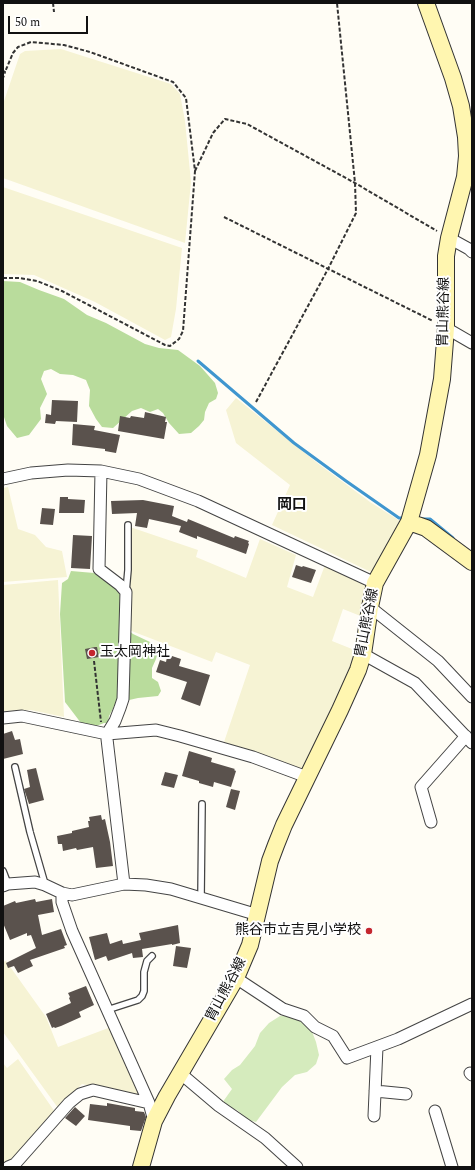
<!DOCTYPE html>
<html>
<head>
<meta charset="utf-8">
<style>
  body { margin:0 }
  #map { position:relative; width:475px; height:1170px; overflow:hidden; background:#fffdf5; font-family:Spectral,serif }
  canvas { display:block }
  .frame { position:absolute; inset:0; border:4px solid #111; pointer-events:none }
  .scale { position:absolute; left:8px; top:16px; width:80px; height:18px; box-sizing:border-box; border:2px solid #111; border-top:0; padding-left:5px; font-size:12px; line-height:14px; white-space:nowrap; color:#111; -webkit-text-stroke:3px #fff; paint-order:stroke }
</style>
</head>
<body>
<div id="map">
<canvas width="475" height="1170"></canvas>
<div class="frame"></div>
<div class="scale">50 m</div>
</div>
<script>
const g = document.querySelector('canvas').getContext('2d');
g.lineJoin = 'round';
function fillPath(path, color) { g.fillStyle = color; g.fill(path, 'evenodd'); }
const shape = rows => new Path2D(rows.map(r => 'M' + r).join(''));
function stroke(path, color, width, dash) { g.strokeStyle = color; g.lineWidth = width; g.lineCap = dash ? 'butt' : 'round'; g.setLineDash(dash || []); g.stroke(path); }
function write(font, color, halo, rows, align = 'center') {
  g.font = font + ' Spectral,"Noto Sans JP",serif'; g.lineWidth = 4; g.setLineDash([]); g.textBaseline = 'middle'; g.strokeStyle = halo; g.fillStyle = color; for (const [text, x, y, turn = 0] of rows) {
    g.save(); g.translate(x, y); g.rotate((+turn || 0) * Math.PI / 180); g.textAlign = isNaN(turn) ? turn : align; if (halo) g.strokeText(text, 0, 0); g.fillText(text, 0, 0); g.restore();
  }
}
const farmland = shape([
  [61,49,171,84,180,94,185,121,191,182,185,243,3,178,3,104,20,54,25,51],
  [3,187,182,248,176,309,171,337,165,340,95,302,34,275,3,274],
  [236,398,320,465,370,502,400,521,373,573,272,525,290,485,236,443,226,410],
  [8,487,18,529,35,535,46,547,62,551,67,577,3,582,3,488],
  [130,527,198,550,196,557,246,578,260,539,296,555,287,587,313,597,325,565,361,580,367,586,363,617,343,609,332,641,357,651,349,675,302,771,224,742,250,665,216,652,212,662,129,630,130,583],
  [58,580,64,717,31,710,3,711,3,585],
  [6,961,46,1017,58,1047,111,1027,141,1094,139,1096,82,1084,58,1108,3,1032,3,962],
  [18,1059,55,1112,14,1158,3,1163,3,1063,7,1068]
]);
const green = shape([
  [291,1015,302,1019,311,1029,316,1042,319,1055,316,1064,307,1072,295,1075,282,1087,256,1122,248,1120,237,1110,227,1107,222,1103,232,1089,224,1079,232,1070,240,1065,255,1046,260,1033,269,1023,280,1016]
]);
const forest = shape([
  [3,281,20,282,39,290,64,299,87,315,106,323,145,344,159,348,178,350,200,366,215,383,218,393,216,399,209,403,205,412,204,420,199,426,191,433,179,434,169,423,163,413,158,409,150,412,141,408,132,411,113,428,102,427,96,419,89,406,90,390,86,380,73,375,60,374,51,369,44,371,41,379,47,394,40,408,41,419,29,435,17,438,7,426,3,414],
  [71,571,94,573,120,592,122,625,133,634,150,642,159,648,156,659,152,668,152,678,158,682,161,691,158,696,138,698,116,703,109,716,108,723,104,723,94,727,81,723,65,702,60,614,62,583,68,579]
]);
const stream = shape([
  [198,361,294,443,346,481,399,518,406,518],
  [422,519,430,519,453,538]
]);
const building = shape([
  [52,400,78,401,77,422,56,421,55,424,45,423,46,414,51,415],
  [145,412,166,417,165,422,167,422,164,439,118,431,120,416,130,418,131,416,144,418],
  [73,424,95,426,94,430,120,435,116,453,105,451,105,449,72,445],
  [60,497,68,497,68,499,85,500,84,513,59,513],
  [143,500,174,506,172,516,187,522,188,519,234,538,235,536,249,541,248,543,249,544,246,554,197,536,197,539,179,532,181,526,149,519,147,528,135,526,137,513,112,514,111,501],
  [42,508,55,509,53,525,40,524],
  [73,535,92,536,90,569,71,568],
  [296,565,302,567,303,566,316,570,311,583,292,577],
  [95,647,97,647,99,657,87,659,85,649],
  [172,656,181,659,179,666,210,675,200,706,181,699,187,682,156,672,160,660,166,662,167,657,171,658],
  [12,731,15,740,20,739,23,754,3,759,3,734],
  [189,751,212,758,211,762,235,769,234,770,236,771,231,787,214,782,213,787,199,783,199,781,182,776],
  [36,768,44,800,29,804,24,789,30,787,27,770],
  [165,772,178,775,174,788,161,785],
  [231,789,240,791,235,810,226,807],
  [101,815,102,820,105,819,110,842,113,866,96,868,93,847,77,850,76,848,63,851,62,844,58,844,57,836,72,833,72,831,89,827,88,821,90,821,89,817],
  [35,899,36,902,52,899,54,912,38,915,42,935,61,929,67,945,64,946,65,948,30,960,33,966,18,973,14,966,8,968,6,963,36,948,31,935,27,936,27,933,10,940,3,923,3,906,15,901,16,903],
  [178,925,180,943,172,945,172,944,142,949,143,957,133,958,132,953,108,961,106,956,95,960,89,937,107,933,110,944,122,940,123,944,141,940,139,933],
  [176,946,191,948,187,968,173,966],
  [86,986,94,1005,79,1012,81,1017,61,1026,55,1028,54,1027,52,1028,46,1014,71,1003,69,998,70,997,68,993],
  [107,1103,135,1108,135,1111,144,1112,146,1117,141,1131,130,1130,130,1126,88,1120,90,1104,107,1106],
  [75,1107,85,1116,76,1126,65,1118]
]);
const path = shape([
  [53,3,54,12],
  [3,71,5,72,3,78],
  [195,171,213,133,225,119,247,124,355,183,437,231],
  [224,217,433,321],
  [3,278,19,278,37,281,62,291,165,345,170,346,179,339,183,331,195,171,186,98,173,82,90,52,64,45,31,42,18,47,13,53,5,72],
  [256,402,328,269,356,213,355,183,337,3],
  [94,661,101,722]
]);
const lane = shape([
  [126,592,128,570,128,525],
  [15,767,30,832,45,884],
  [3,871,8,884],
  [201,897,202,804],
  [107,1010,138,1000,142,996,144,991,144,972,147,961,152,956]
]);
const street = shape([
  [449,238,469,249,472,252],
  [446,328,472,343],
  [101,471,99,569,120,585,126,592,123,699,120,708,115,721,107,734,107,739,124,884],
  [3,479,31,473,68,470,101,471,139,479,198,501,375,583],
  [370,607,438,661,472,697],
  [363,654,415,683,472,743],
  [3,718,22,716,107,734,156,730,180,736,253,757,307,777],
  [431,822,421,787,466,736],
  [3,886,8,884,35,882,45,885,62,893,72,895,124,884,146,885,171,889,258,915],
  [62,893,62,902,72,931,149,1103,154,1121],
  [236,978,283,1009,304,1016,315,1027,333,1036,347,1058,398,1039,472,1004],
  [180,1073,219,1106,265,1138,297,1167],
  [470,1073,472,1075],
  [375,1091,406,1094],
  [435,1111,452,1167],
  [374,1116,377,1047],
  [8,1167,15,1164,69,1103,80,1094,93,1090,149,1103]
]);
const secondary = shape([
  [409,522,426,528,472,562],
  [141,1167,154,1121,167,1096,236,978,250,945,270,861,276,845,284,825,340,710,358,670,363,654,370,607,375,583,409,522,428,455,442,379,446,328,446,256,449,238,465,177,467,156,466,137,461,106,453,78,426,3]
]);
const markers = [
  [92,653,4,"#c4262e"],
  [369,931,4,"#c4262e"]
];
const streetNames = [
  ["胄山熊谷線",445,312,-89],
  ["胄山熊谷線",368,623,-79],
  ["胄山熊谷線",227,990,-62]
];
const poiNames = [
  ["玉太岡神社",100,653],
  ["熊谷市立吉見小学校",361,931,"right"]
];
const neighbourhoodNames = [
  ["岡口",292,506]
];
fillPath(farmland, '#f6f3d4');
fillPath(green, '#d5ebbd');
fillPath(forest, '#b9dc9c');
stroke(stream, '#3f96cf', 3);
fillPath(building, '#5a524d');
stroke(lane, '#444', 8);
stroke(street, '#444', 13);
stroke(secondary, '#333', 18);
stroke(path, '#333', 2, [4, 2]);
stroke(lane, '#fff', 5.5);
stroke(street, '#fff', 11);
stroke(secondary, '#fff6b0', 16);
for (const [x, y, r, color] of markers) { const dot = new Path2D(); dot.arc(x, y, r, 0, 2 * Math.PI); g.fillStyle = color; g.fill(dot); stroke(dot, '#fff', 1.5); }
write('14px', '#111', '#fff', streetNames);
write('14px', '#111', '#fff', poiNames, 'left');
write('bold 15px', '#111', '#fff', neighbourhoodNames);
</script>
</body>
</html>
